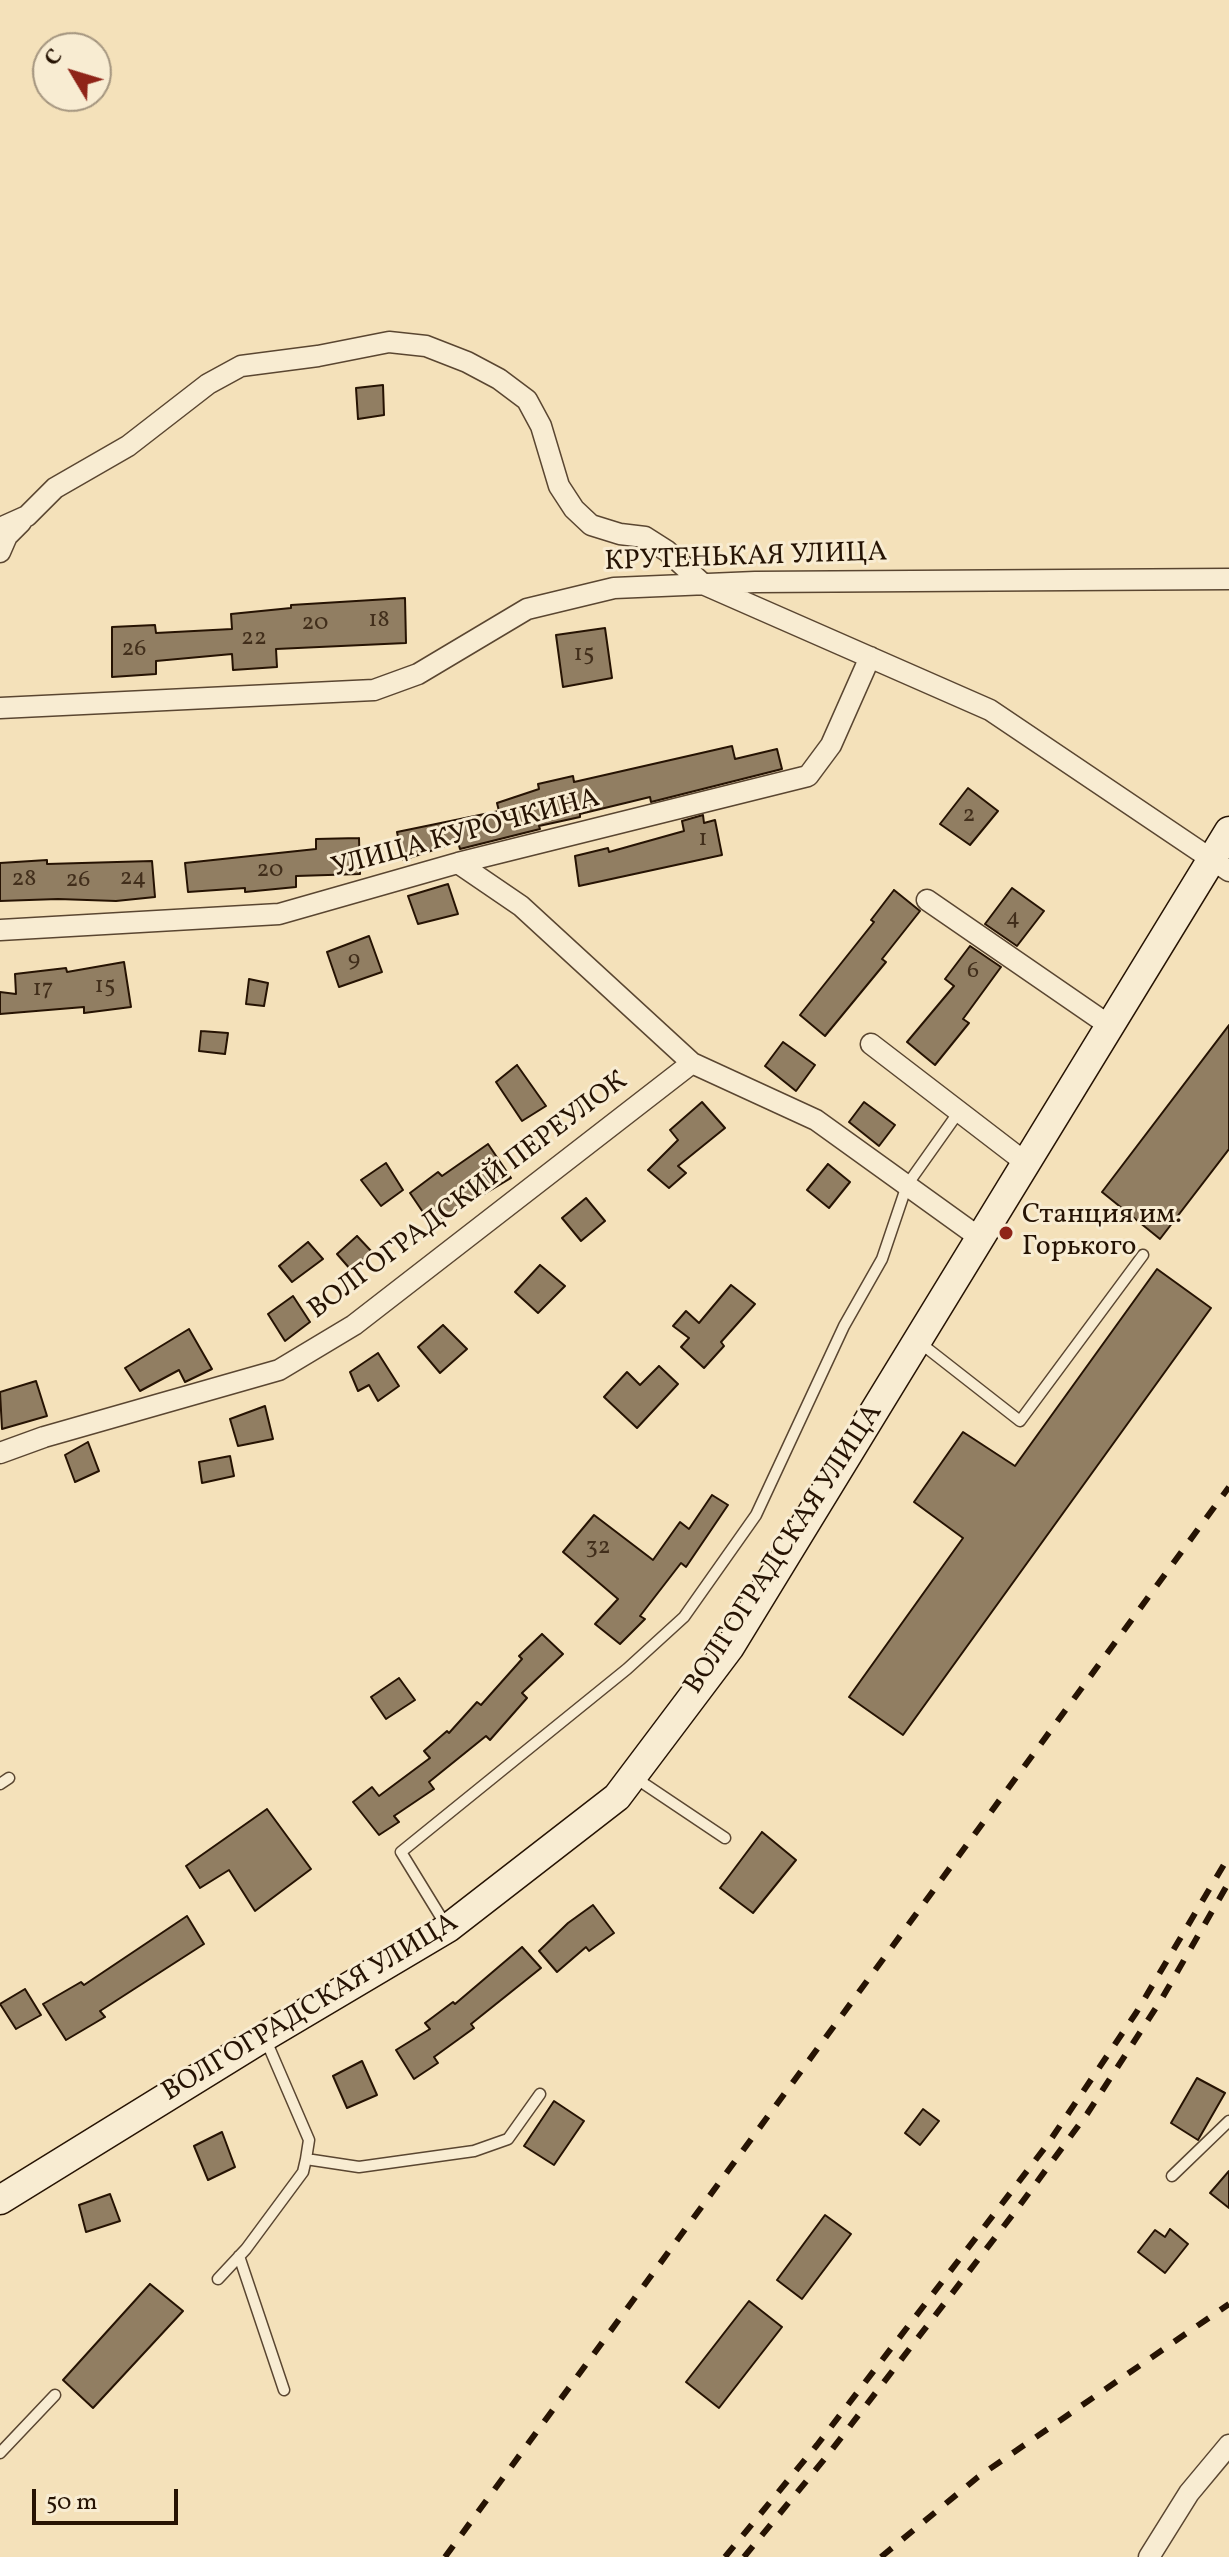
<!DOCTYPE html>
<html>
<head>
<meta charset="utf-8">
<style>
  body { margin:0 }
  #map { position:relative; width:1229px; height:2557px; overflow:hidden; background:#f4e1ba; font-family:Vollkorn,serif }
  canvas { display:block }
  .north { position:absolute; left:32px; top:32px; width:80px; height:80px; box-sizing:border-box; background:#f8ecd2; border:2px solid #a4957f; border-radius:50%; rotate:308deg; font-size:22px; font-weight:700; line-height:32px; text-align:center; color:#261303 }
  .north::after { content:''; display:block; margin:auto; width:28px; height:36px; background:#8f2418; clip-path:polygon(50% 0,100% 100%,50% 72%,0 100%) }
  .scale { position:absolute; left:32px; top:2489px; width:146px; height:36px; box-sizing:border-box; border:4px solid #261303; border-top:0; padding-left:10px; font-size:24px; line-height:28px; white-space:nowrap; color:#261303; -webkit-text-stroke:6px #f8ecd2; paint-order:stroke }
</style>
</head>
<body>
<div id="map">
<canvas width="1229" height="2557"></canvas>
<div class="north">С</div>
<div class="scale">50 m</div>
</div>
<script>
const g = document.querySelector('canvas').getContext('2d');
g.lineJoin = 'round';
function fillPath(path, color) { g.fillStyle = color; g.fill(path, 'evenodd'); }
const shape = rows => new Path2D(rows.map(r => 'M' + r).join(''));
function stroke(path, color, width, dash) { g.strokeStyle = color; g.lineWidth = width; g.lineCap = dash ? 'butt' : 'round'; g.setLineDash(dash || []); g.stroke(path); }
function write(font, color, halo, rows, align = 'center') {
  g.font = font + ' Vollkorn,serif'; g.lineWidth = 6; g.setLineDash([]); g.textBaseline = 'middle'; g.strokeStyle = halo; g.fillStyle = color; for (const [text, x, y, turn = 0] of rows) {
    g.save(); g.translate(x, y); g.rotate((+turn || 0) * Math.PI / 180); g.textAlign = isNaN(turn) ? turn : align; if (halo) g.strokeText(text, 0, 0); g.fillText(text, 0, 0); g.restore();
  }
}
const building = shape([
  [383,385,384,415,358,419,356,388,383,385],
  [405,598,406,643,276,649,277,667,233,670,232,654,156,661,156,674,112,677,112,627,155,625,156,633,232,629,231,614,291,608,291,605,405,598],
  [605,628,612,678,563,687,556,635,605,628],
  [732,746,735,759,777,749,782,769,651,802,650,797,580,814,580,817,539,826,540,829,460,849,458,842,403,860,397,832,499,811,497,803,539,789,538,784,573,776,574,782,732,746],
  [968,788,998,811,970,845,940,824,968,788],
  [703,815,704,823,715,820,722,855,579,886,575,856,608,848,609,852,684,831,682,821,703,815],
  [359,838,360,874,296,876,296,887,245,892,245,888,188,892,185,863,316,849,316,839,359,838],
  [47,860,47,864,152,861,155,897,116,901,58,899,0,901,0,863,47,860],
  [448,884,458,914,418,924,408,896,448,884],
  [1012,888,1044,911,1017,946,985,924,1012,888],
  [894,890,920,911,882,959,886,962,825,1036,800,1015,874,922,871,920,894,890],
  [369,936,382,972,339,987,327,952,369,936],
  [970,946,1001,967,963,1019,969,1023,935,1065,907,1042,954,986,945,979,970,946],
  [124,962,131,1007,84,1013,84,1007,0,1014,0,992,16,994,15,974,66,968,67,972,124,962],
  [249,979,268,983,264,1006,246,1004,249,979],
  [1229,1025,1229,1149,1160,1239,1102,1192,1229,1025],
  [201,1031,228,1033,225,1054,199,1051,201,1031],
  [783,1042,815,1065,796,1091,765,1066,783,1042],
  [517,1065,546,1106,522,1121,496,1082,517,1065],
  [702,1102,725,1128,678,1166,686,1173,669,1188,648,1170,678,1140,670,1130,702,1102],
  [864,1102,895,1125,879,1146,849,1122,864,1102],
  [488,1144,511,1178,481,1196,479,1194,433,1227,410,1193,438,1172,442,1176,488,1144],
  [386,1163,403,1190,381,1206,361,1180,386,1163],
  [828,1164,850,1182,829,1208,807,1190,828,1164],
  [586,1198,605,1221,581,1241,562,1218,586,1198],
  [357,1236,372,1252,351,1270,337,1254,357,1236],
  [308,1242,323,1259,292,1282,279,1266,308,1242],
  [540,1265,565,1286,538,1313,515,1292,540,1265],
  [1157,1269,1211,1308,903,1735,849,1697,963,1538,914,1502,963,1432,1015,1466,1157,1269],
  [731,1285,755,1304,721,1342,724,1346,704,1368,681,1347,689,1338,673,1326,686,1311,699,1323,731,1285],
  [293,1296,310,1322,285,1341,268,1314,293,1296],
  [443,1325,467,1349,440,1373,418,1347,443,1325],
  [189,1329,212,1369,185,1382,179,1370,140,1391,125,1368,189,1329],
  [378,1353,399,1386,378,1401,369,1385,358,1391,350,1372,378,1353],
  [659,1366,678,1384,637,1428,604,1397,627,1372,640,1385,659,1366],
  [36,1381,47,1416,2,1429,0,1392,36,1381],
  [265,1406,273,1439,238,1446,230,1419,265,1406],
  [88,1442,99,1471,75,1482,65,1455,88,1442],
  [230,1456,234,1476,202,1483,199,1462,230,1456],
  [712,1495,728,1505,686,1567,681,1563,640,1616,645,1619,620,1644,595,1624,618,1599,563,1552,594,1515,653,1560,680,1522,689,1529,712,1495],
  [542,1634,563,1654,522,1693,527,1698,490,1740,486,1736,429,1782,434,1789,394,1816,399,1822,379,1835,353,1802,372,1787,379,1796,430,1758,424,1751,447,1731,449,1733,477,1702,481,1705,522,1659,519,1656,542,1634],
  [399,1678,415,1700,386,1719,371,1697,399,1678],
  [267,1809,311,1869,255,1911,229,1870,200,1888,186,1866,267,1809],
  [762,1832,796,1860,753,1913,720,1888,762,1832],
  [593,1905,614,1933,589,1951,586,1947,557,1972,539,1951,568,1923,593,1905],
  [187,1916,204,1944,100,2011,105,2017,66,2040,43,2004,81,1982,84,1985,187,1916],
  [522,1947,541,1968,471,2024,474,2028,434,2057,438,2063,414,2079,396,2050,430,2029,425,2023,453,2002,455,2004,522,1947],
  [25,1989,41,2015,16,2029,0,2004,25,1989],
  [362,2061,377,2095,347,2108,333,2076,362,2061],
  [1197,2078,1225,2093,1198,2140,1171,2123,1197,2078],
  [554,2101,584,2121,554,2165,524,2146,554,2101],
  [923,2109,939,2121,920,2145,905,2133,923,2109],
  [222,2132,235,2167,208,2180,194,2146,222,2132],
  [1229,2171,1229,2208,1210,2193,1229,2171],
  [110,2194,120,2221,86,2232,79,2205,110,2194],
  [825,2215,851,2234,802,2299,777,2280,825,2215],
  [1170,2229,1188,2244,1165,2273,1138,2252,1155,2230,1165,2237,1170,2229],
  [150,2284,183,2311,93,2408,63,2380,150,2284],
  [749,2301,782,2327,719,2408,686,2382,749,2301]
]);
const service = shape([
  [919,1342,1020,1421,1143,1255],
  [634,1777,725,1838],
  [0,1784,9,1778],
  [447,1927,401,1852,627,1669,684,1617,756,1515,844,1326,882,1259,907,1185,958,1113],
  [306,2159,359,2167,474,2151,508,2139,540,2094],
  [1172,2176,1229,2121],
  [239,2256,284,2390],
  [218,2279,246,2249,303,2172,306,2159,309,2140,265,2038],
  [0,2453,55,2395]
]);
const minor = shape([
  [0,528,27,516,55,488,128,446,208,384,241,366,318,356,389,342,426,346,467,362,499,379,527,400,541,426,559,486,574,509,591,525,620,534,645,537,667,551,703,584,990,710,1229,871],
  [0,552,7,536,21,522],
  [0,708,374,690,418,674,527,609,614,588,755,582,1229,579],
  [458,863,521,906,692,1063,816,1120,980,1238],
  [927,900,1110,1026],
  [0,930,279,914,458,863,808,776,831,745,870,657],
  [871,1044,1026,1163],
  [0,1453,44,1437,279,1370,354,1325,692,1063],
  [1149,2557,1189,2493,1229,2445]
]);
const secondary = shape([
  [0,2200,264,2037,448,1928,617,1797,730,1647,1229,831]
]);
const rail = shape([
  [445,2557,1229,1487],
  [725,2557,817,2445,1047,2145,1136,2013,1229,1856],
  [744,2557,827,2456,1017,2209,1087,2114,1161,2000,1229,1882],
  [881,2557,978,2477,1229,2304]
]);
const markers = [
  [1006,1233,8,"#8f2418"]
];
const numberNames = [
  ["18",379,622],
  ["20",315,625],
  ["22",254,640],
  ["26",134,651],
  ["15",584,656],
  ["2",969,817],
  ["1",703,841],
  ["20",270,872],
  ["24",133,880],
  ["28",24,881],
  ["26",78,882],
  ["4",1013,920],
  ["9",354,962],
  ["6",973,973],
  ["15",105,988],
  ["17",43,991],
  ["32",598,1549]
];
const streetNames = [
  ["КРУТЕНЬКАЯ УЛИЦА",746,559,-2],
  ["УЛИЦА КУРОЧКИНА",466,835,-15],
  ["ВОЛГОГРАДСКИЙ ПЕРЕУЛОК",469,1197,-37],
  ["ВОЛГОГРАДСКАЯ УЛИЦА",785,1550,-57],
  ["ВОЛГОГРАДСКАЯ УЛИЦА",311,2009,-31]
];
const poiNames = [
  ["Станция им.",1022,1217],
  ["Горького",1022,1249]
];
fillPath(building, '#917e62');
stroke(building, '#261303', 2);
stroke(service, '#5a4631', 13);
stroke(minor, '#5a4631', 23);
stroke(secondary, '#261303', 31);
stroke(service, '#f8ecd2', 10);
stroke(minor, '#f8ecd2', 20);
stroke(secondary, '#f8ecd2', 28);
stroke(rail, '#261303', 6, [14, 14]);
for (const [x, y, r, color] of markers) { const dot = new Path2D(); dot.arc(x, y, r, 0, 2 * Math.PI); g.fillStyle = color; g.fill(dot); stroke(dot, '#f8ecd2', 3); }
write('24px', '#412e1b', null, numberNames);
write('28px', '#261303', '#f8ecd2', streetNames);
write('28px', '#261303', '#f8ecd2', poiNames, 'left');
</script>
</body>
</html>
